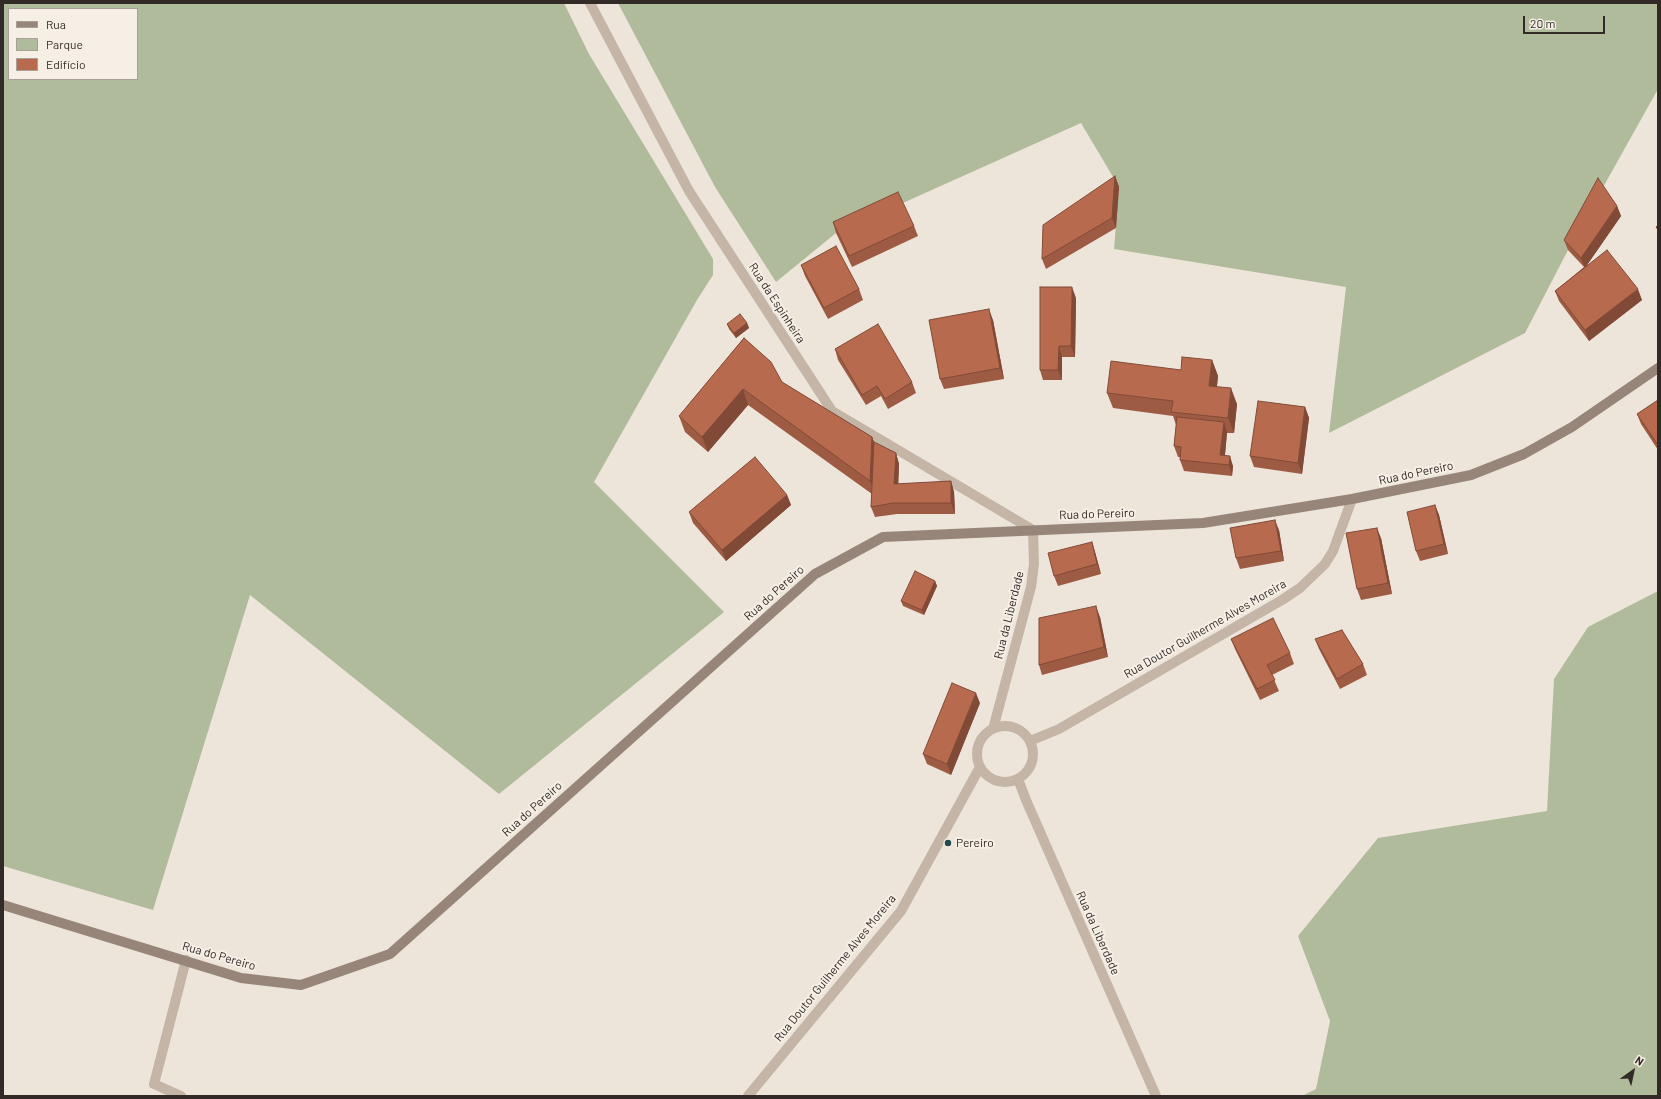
<!DOCTYPE html>
<html>
<head>
<meta charset="utf-8">
<style>
  body { margin:0 }
  #map { position:relative; width:1661px; height:1099px; overflow:hidden; background:#eee5da; font-family:Barlow,sans-serif }
  canvas { display:block }
  .frame { position:absolute; inset:0; border:4px solid #322a27; pointer-events:none }
  .legend { position:absolute; left:8px; top:8px; width:130px; height:72px; box-sizing:border-box; background:#f6efe5; border:1px solid #a8a099; margin:0; padding:5px 7px; list-style:none; font-size:12px; color:#322a27 }
  .legend li { display:flex; align-items:center; gap:8px; height:20px }
  .legend b { width:20px; border:1px solid #a8a099 }
  .north { position:absolute; left:1613px; top:1051px; width:40px; height:40px; -webkit-text-stroke:3px #f6efe5; paint-order:stroke; rotate:33deg; font-size:11px; font-weight:700; line-height:16px; text-align:center; color:#322a27 }
  .north::after { content:''; display:block; margin:auto; width:14px; height:18px; background:#322a27; clip-path:polygon(50% 0,100% 100%,50% 72%,0 100%) }
  .scale { position:absolute; left:1523px; top:16px; width:82px; height:18px; box-sizing:border-box; border:2px solid #322a27; border-top:0; padding-left:5px; font-size:12px; line-height:14px; white-space:nowrap; color:#322a27; -webkit-text-stroke:3px #f6efe5; paint-order:stroke }
</style>
</head>
<body>
<div id="map">
<canvas width="1661" height="1099"></canvas>
<div class="frame"></div>
<ul class="legend">
<li><b style="height:5px;background:#978579"></b>Rua</li>
<li><b style="height:11px;background:#b0bb9b"></b>Parque</li>
<li><b style="height:11px;background:#b86a4e"></b>Edifício</li>
</ul>
<div class="north">N</div>
<div class="scale">20 m</div>
</div>
<script>
const g = document.querySelector('canvas').getContext('2d');
g.lineJoin = 'round';
function fillPath(path, color) { g.fillStyle = color; g.fill(path, 'evenodd'); }
const shape = rows => new Path2D(rows.map(r => 'M' + r).join(''));
function stroke(path, color, width, dash) { g.strokeStyle = color; g.lineWidth = width; g.lineCap = dash ? 'butt' : 'round'; g.setLineDash(dash || []); g.stroke(path); }
function write(font, color, halo, rows, align = 'center') {
  g.font = font + ' Barlow,sans-serif'; g.lineWidth = 4; g.setLineDash([]); g.textBaseline = 'middle'; g.strokeStyle = halo; g.fillStyle = color; for (const [text, x, y, turn = 0] of rows) {
    g.save(); g.translate(x, y); g.rotate((+turn || 0) * Math.PI / 180); g.textAlign = isNaN(turn) ? turn : align; if (halo) g.strokeText(text, 0, 0); g.fillText(text, 0, 0); g.restore();
  }
}
const green = shape([
  [3,3,564,3,589,54,713,259,713,275,697,300,594,482,724,612,499,794,250,595,153,910,3,866],
  [9,9,137,9,137,79,9,79],
  [618,3,1658,3,1658,89,1568,250,1525,333,1329,433,1346,287,1114,249,1119,187,1081,123,836,233,776,282,715,187],
  [1658,591,1658,1096,1302,1096,1316,1089,1330,1021,1298,936,1378,838,1547,811,1554,679,1588,627]
]);
const minor = shape([
  [590,3,689,191,832,411,1033,530],
  [181,1096,154,1084,186,960]
]);
const tertiary = shape([
  '977 754a28 28 0 1 1 56 0a28 28 0 1 1-56 0Z',
  [993,729,1031,587,1034,564,1033,530],
  [1030,741,1059,729,1282,600,1300,588,1325,564,1333,551,1352,499],
  [1018,779,1026,800,1156,1096],
  [748,1096,901,911,980,767]
]);
const secondary = shape([
  [3,905,241,978,301,985,390,954,815,574,883,537,1203,523,1352,499,1471,475,1524,454,1572,427,1658,368]
]);
const wall = shape([
  [1115,176,1119,187,1116,228,1046,269,1042,259],
  [1617,206,1621,216,1587,265,1642,300,1589,341,1559,301,1555,291,1584,267,1568,250,1564,240],
  [833,222,914,226,918,236,852,267,836,233],
  [801,265,859,289,863,300,828,319,805,276],
  [1076,298,1075,357,1062,357,1062,380,1043,380,1040,370],
  [993,320,1004,379,944,389,940,379],
  [747,323,749,328,736,338,729,329,727,324],
  [744,338,782,382,872,437,874,442,896,453,899,464,898,484,951,481,954,492,955,514,897,514,875,517,871,507,872,494,748,405,708,452,685,432,679,416],
  [835,349,912,382,916,393,888,409,881,396,866,405,838,360],
  [1212,360,1218,376,1217,387,1237,404,1234,433,1227,433,1225,455,1233,466,1232,476,1184,471,1180,460,1180,457,1178,457,1174,446,1176,425,1173,416,1113,408,1107,393],
  [1658,400,1658,450,1641,424,1637,414],
  [1305,407,1309,418,1302,474,1254,467,1250,456],
  [787,495,791,505,726,561,693,523,689,512],
  [1435,505,1439,515,1448,554,1420,561,1416,551],
  [1279,530,1284,561,1240,569,1236,558],
  [1381,538,1392,594,1361,600,1357,589],
  [1092,542,1095,552,1101,574,1058,586,1054,576],
  [935,581,937,586,924,615,903,606,901,601],
  [1100,617,1108,657,1042,675,1039,665],
  [1231,639,1290,653,1294,664,1272,675,1279,691,1260,700,1235,649],
  [1315,639,1363,664,1367,675,1340,689,1319,649],
  [980,703,951,775,927,764,923,754]
]);
const shadedWall = shape([
  [1115,176,1119,187,1116,228,1112,218],
  [1617,206,1621,216,1585,268,1581,258],
  [1072,287,1076,298,1075,357,1071,346],
  [1638,289,1642,300,1589,341,1585,330],
  [989,309,993,320,1004,379,1000,368],
  [747,323,749,328,736,338,734,333],
  [1059,346,1062,357,1062,380,1058,370],
  [1212,360,1218,376,1215,401,1209,386],
  [1231,388,1237,404,1234,433,1228,418],
  [743,389,748,405,708,452,702,437],
  [1305,407,1309,418,1302,474,1298,463],
  [1224,422,1227,432,1224,465,1220,455],
  [872,437,878,452,875,496,870,481],
  [896,453,899,464,898,494,894,484],
  [1230,456,1233,466,1232,476,1229,465],
  [951,481,954,492,955,514,951,503],
  [787,495,791,505,726,561,722,550],
  [1435,505,1439,515,1448,554,1444,544],
  [1275,520,1279,530,1284,561,1281,551],
  [1377,528,1381,538,1392,594,1388,583],
  [1092,542,1095,552,1101,574,1097,564],
  [935,581,937,586,924,615,922,610],
  [1096,606,1100,617,1108,657,1104,647],
  [976,693,980,703,951,775,947,764]
]);
const building = shape([
  [1115,176,1112,218,1042,259,1043,225,1115,176],
  [1598,178,1617,206,1581,258,1564,240,1598,178],
  [898,192,914,226,849,256,833,222,898,192],
  [1658,225,1658,230,1656,227,1658,225],
  [836,246,859,289,824,308,801,265,836,246],
  [1607,250,1638,289,1585,330,1555,291,1607,250],
  [1040,287,1072,287,1071,346,1059,346,1058,370,1040,370,1040,287],
  [989,309,1000,368,940,379,929,320,989,309],
  [740,314,747,323,734,333,727,324,740,314],
  [878,324,912,382,885,399,877,386,862,395,835,349,878,324],
  [744,338,771,362,782,382,872,437,870,481,743,389,702,437,679,416,744,338],
  [1182,357,1212,360,1209,386,1231,388,1228,418,1171,412,1173,401,1107,393,1111,361,1181,370,1182,357],
  [1658,400,1658,445,1637,414,1658,400],
  [1258,401,1305,407,1298,463,1250,456,1258,401],
  [1177,417,1224,422,1220,455,1230,456,1229,465,1180,460,1181,447,1174,446,1177,417],
  [874,442,896,453,894,484,951,481,951,503,893,503,871,507,874,442],
  [755,457,787,495,722,550,689,512,755,457],
  [1435,505,1444,544,1416,551,1407,512,1435,505],
  [1275,520,1281,551,1236,558,1230,528,1275,520],
  [1377,528,1388,583,1357,589,1346,533,1377,528],
  [1092,542,1097,564,1054,576,1048,553,1092,542],
  [915,571,935,581,922,610,901,601,915,571],
  [1096,606,1104,647,1039,665,1039,618,1096,606],
  [1273,618,1290,653,1267,665,1275,680,1257,689,1231,639,1273,618],
  [1342,630,1363,664,1337,679,1315,639,1342,630],
  [952,683,976,693,947,764,923,754,952,683]
]);
const markers = [
  [948,843,4,"#214a4e"]
];
const streetNames = [
  ["Rua da Espinheira",777,303,57],
  ["Rua do Pereiro",1416,473,-12],
  ["Rua do Pereiro",1097,514,-2],
  ["Rua do Pereiro",774,593,-42],
  ["Rua da Liberdade",1009,615,-76],
  ["Rua Doutor Guilherme Alves Moreira",1205,629,-30],
  ["Rua do Pereiro",532,809,-42],
  ["Rua da Liberdade",1098,933,66],
  ["Rua do Pereiro",219,956,16],
  ["Rua Doutor Guilherme Alves Moreira",835,968,-51]
];
const poiNames = [
  ["Pereiro",956,843]
];
fillPath(green, '#b0bb9b');
stroke(minor, '#c4b5a7', 10);
stroke(tertiary, '#c4b5a7', 10);
stroke(secondary, '#978579', 10);
fillPath(wall, '#9e5b43');
fillPath(shadedWall, '#814a37');
fillPath(building, '#b86a4e');
stroke(building, '#814a37', 1);
for (const [x, y, r, color] of markers) { const dot = new Path2D(); dot.arc(x, y, r, 0, 2 * Math.PI); g.fillStyle = color; g.fill(dot); stroke(dot, '#f6efe5', 1.5); }
write('12px', '#322a27', '#f6efe5', streetNames);
write('12px', '#322a27', '#f6efe5', poiNames, 'left');
</script>
</body>
</html>
